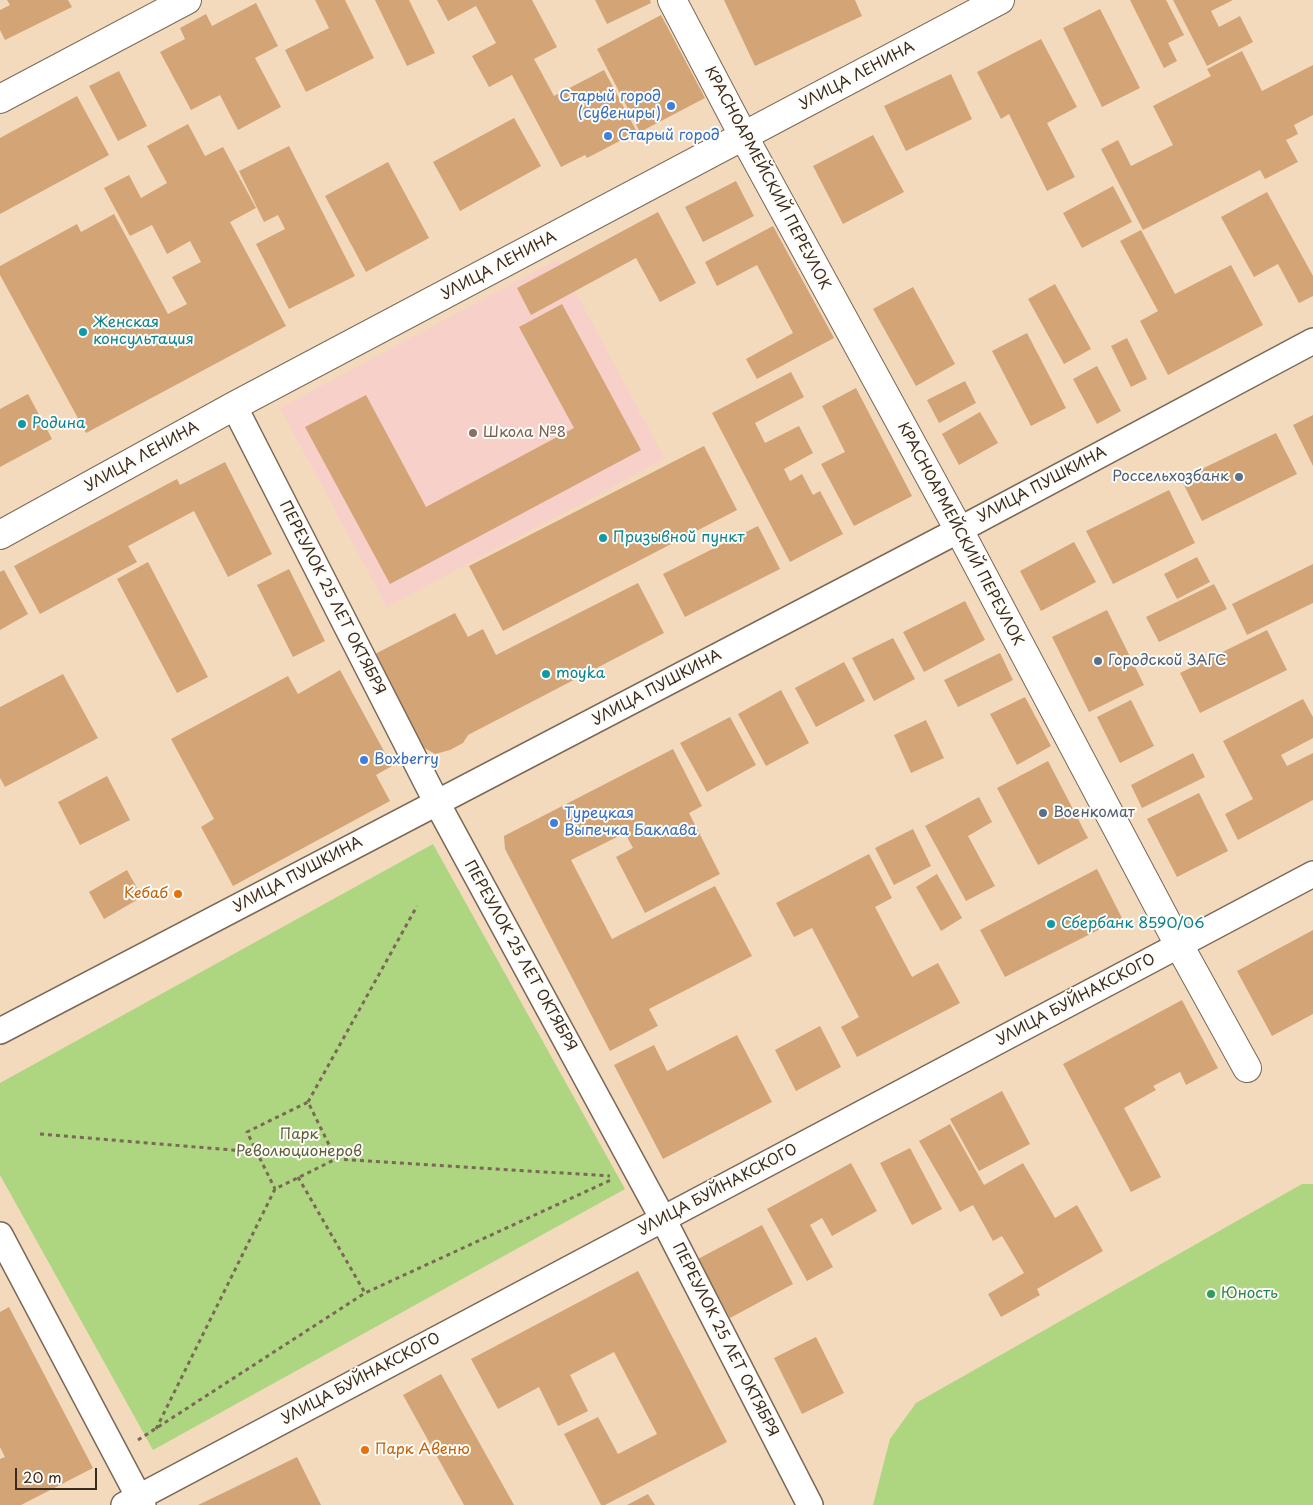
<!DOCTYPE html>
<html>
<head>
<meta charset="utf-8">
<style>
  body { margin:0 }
  #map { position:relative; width:1313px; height:1505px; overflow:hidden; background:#f3dabd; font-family:"Playpen Sans",sans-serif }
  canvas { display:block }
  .scale { position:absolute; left:15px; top:1468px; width:82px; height:22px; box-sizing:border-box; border:2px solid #3b2a1e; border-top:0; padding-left:6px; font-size:15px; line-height:18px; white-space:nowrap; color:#3b2a1e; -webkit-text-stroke:4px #fdfcf7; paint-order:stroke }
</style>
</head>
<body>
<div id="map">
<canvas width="1313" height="1505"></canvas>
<div class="scale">20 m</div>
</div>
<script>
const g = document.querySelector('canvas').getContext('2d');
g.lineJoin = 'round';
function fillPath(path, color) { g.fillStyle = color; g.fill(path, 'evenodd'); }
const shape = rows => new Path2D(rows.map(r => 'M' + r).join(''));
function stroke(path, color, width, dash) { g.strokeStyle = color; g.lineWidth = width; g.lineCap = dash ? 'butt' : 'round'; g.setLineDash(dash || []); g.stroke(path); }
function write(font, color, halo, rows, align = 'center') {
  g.font = font + ' "Playpen Sans",sans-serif'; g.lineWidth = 4; g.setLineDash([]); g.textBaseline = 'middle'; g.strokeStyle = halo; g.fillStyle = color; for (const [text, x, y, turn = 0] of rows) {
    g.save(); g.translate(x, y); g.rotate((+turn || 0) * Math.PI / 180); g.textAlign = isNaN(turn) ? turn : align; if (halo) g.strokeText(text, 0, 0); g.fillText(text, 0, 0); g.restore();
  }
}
const built = shape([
  [558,259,665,459,387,607,280,408]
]);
const green = shape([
  [433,844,625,1189,153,1450,0,1175,0,1083],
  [1302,1184,1313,1184,1313,1505,873,1505,890,1439,916,1403]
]);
const building = shape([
  [7,0,68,0,72,7,5,40,0,30,0,10,10,5],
  [315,0,345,0,374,58,306,92,285,50,329,28],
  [375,0,409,0,435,53,407,66],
  [437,0,532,0,557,47,534,59,554,96,604,70,637,132,587,158,585,155,561,167,512,75,489,87,472,56,496,43,476,6,448,21],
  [595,0,650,0,651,3,607,24],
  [724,0,855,0,862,16,755,66],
  [1130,0,1166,0,1184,35,1168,43,1177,61,1164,68],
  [1173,0,1233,0,1211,11,1219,27,1240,16,1253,42,1207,66],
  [256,3,278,46,255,58,281,107,238,130,220,95,191,110,160,52,185,39,180,28,206,14,212,26],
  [1100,9,1140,88,1102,107,1063,28],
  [661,15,705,98,640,132,597,49],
  [1041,39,1077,107,1047,123,1075,177,1047,191,1009,114,1001,119,977,72],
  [1242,51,1262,91,1313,65,1313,115,1294,125,1298,134,1286,140,1298,162,1265,179,1260,170,1143,230,1101,149,1118,140,1131,166,1173,145,1153,106,1211,76,1207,69],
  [119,71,147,126,118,141,89,86],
  [951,74,972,119,906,151,884,106],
  [77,96,109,155,0,214,0,138],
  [514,118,541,166,460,211,433,162],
  [188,124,205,156,223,147,256,208,230,222,286,326,86,433,0,275,0,266,77,224,81,232,114,214,168,314,187,304,172,277,201,262,190,241,167,254,152,225,130,236,104,188,129,175,141,198,167,183,147,146],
  [873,135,904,192,843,224,813,166],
  [289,146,355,276,289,309,256,244,285,229,278,215,264,222,239,171],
  [388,162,429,238,366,272,325,196],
  [736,181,754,216,703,242,685,207],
  [1113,186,1132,222,1082,248,1063,213],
  [1267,192,1313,276,1313,296,1299,303,1278,264,1254,277,1221,217],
  [658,212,696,283,660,302,636,258,531,315,517,288],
  [773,226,834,338,757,379,746,359,793,333,757,265,717,286,705,262],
  [1141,230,1175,294,1231,265,1263,325,1168,375,1140,321,1158,311,1120,241],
  [1055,284,1091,349,1064,364,1028,299],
  [913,287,955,364,916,386,873,309],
  [562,304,641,450,390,584,305,427,366,395,426,507,574,428,519,327],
  [1027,333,1066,408,1031,426,992,351],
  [1127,338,1147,379,1131,387,1111,346],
  [1097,366,1121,411,1097,424,1073,379],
  [791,372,804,397,755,423,765,443,799,426,813,453,784,469,790,481,802,474,813,495,820,491,843,534,790,562,712,413],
  [965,381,976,403,939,423,927,400],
  [856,388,912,496,854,526,821,464,845,452,822,406],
  [28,394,52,439,0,467,0,409],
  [980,412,998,443,959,465,942,434],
  [1313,415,1313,466,1293,425],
  [1276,433,1297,474,1202,521,1181,479],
  [704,446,737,510,503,631,469,566],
  [225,462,272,554,228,577,194,511,128,546,137,562,40,614,14,566,177,479,180,485],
  [1169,490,1195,543,1113,584,1086,531],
  [758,526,780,569,685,617,663,574],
  [1074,542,1096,582,1041,611,1020,571],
  [1197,557,1210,582,1177,599,1164,574],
  [148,562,208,677,177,693,117,579],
  [1313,564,1313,603,1247,635,1232,604],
  [289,569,325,641,293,657,257,585],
  [4,570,28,614,0,630,0,572],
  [638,583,664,633,468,735,463,743,450,750,435,754,421,746,373,655,455,613,468,637,483,629,496,655],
  [1214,584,1227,609,1159,642,1146,617],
  [965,601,985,640,924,672,903,632],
  [1107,610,1144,685,1089,712,1052,637],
  [1267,630,1287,670,1200,713,1180,673],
  [893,638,915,679,874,701,852,658],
  [1000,653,1013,680,958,707,944,680],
  [844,662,865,701,816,727,795,688],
  [340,670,392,766,376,775,390,801,233,886,201,827,214,819,171,739,288,676,298,694],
  [63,674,98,738,5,787,0,778,0,707],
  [781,690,809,743,766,766,738,714],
  [1025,697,1051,746,1017,765,990,714],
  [1303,699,1313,717,1313,738,1281,755,1287,766,1313,753,1313,800,1238,840,1225,814,1253,799,1223,741],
  [1131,700,1154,746,1120,763,1097,717],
  [730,717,756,765,707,792,680,743],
  [926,720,944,758,911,773,894,735],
  [673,749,702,806,689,813,720,874,645,913,616,857,633,848,625,833,571,860,612,939,715,886,752,956,649,1009,658,1026,610,1051,505,849,504,836],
  [1193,753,1205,777,1142,808,1131,785],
  [1048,761,1088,838,1038,865,997,788],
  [107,776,130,820,80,845,58,802],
  [1199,793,1228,851,1177,877,1147,819],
  [979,797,992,822,968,836,995,886,966,901,925,826],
  [913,829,931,866,894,885,875,848],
  [869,854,892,898,875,907,912,977,938,963,960,1003,857,1057,841,1027,859,1017,812,928,794,937,776,903],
  [1097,869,1122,918,1005,977,980,930],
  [127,870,142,897,104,919,89,892],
  [937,874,962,918,941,931,916,887],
  [1313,930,1313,1014,1272,1036,1237,971],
  [1182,1000,1218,1068,1186,1085,1180,1072,1153,1086,1156,1090,1124,1108,1161,1177,1131,1192,1063,1064],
  [820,1026,841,1067,796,1091,775,1050],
  [737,1035,772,1102,663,1159,614,1065,654,1045,667,1071],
  [1002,1091,1030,1144,979,1171,950,1119],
  [950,1124,984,1185,1023,1163,1055,1218,1077,1205,1103,1251,1037,1289,1040,1295,1001,1317,988,1294,1024,1273,1002,1236,993,1241,973,1205,960,1212,919,1141],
  [910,1148,942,1209,912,1225,880,1163],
  [851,1163,877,1211,832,1236,822,1218,810,1225,833,1267,807,1281,767,1209],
  [762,1225,793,1284,730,1318,698,1259],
  [638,1271,727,1442,605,1505,601,1505,564,1434,598,1417,618,1454,657,1434,614,1352,570,1375,588,1411,558,1426,539,1387,498,1409,471,1359],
  [9,1307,93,1468,21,1505,0,1505,0,1459,5,1457,0,1447,0,1312],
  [816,1337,844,1393,802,1414,774,1358],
  [441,1374,514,1505,464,1505,403,1395],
  [297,1457,321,1505,198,1505,221,1494],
  [648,1494,655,1505,627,1505]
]);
const path = shape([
  [308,1102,417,906],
  [40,1134,256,1152],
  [336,1159,610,1176],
  [298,1177,365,1293],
  [156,1429,275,1189,336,1159,308,1102,247,1132,275,1189],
  [138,1440,365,1293,613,1179]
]);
const street = shape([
  [234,406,437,803,663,1219,810,1505],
  [0,1031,959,530,1313,341],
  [0,1235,143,1505],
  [124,1505,1313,874]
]);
const secondary = shape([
  [672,0,744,137,959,530,1179,945,1247,1068],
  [0,99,187,0],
  [0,535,234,406,1000,0]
]);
const markers = [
  [671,106,5,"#3f7fe0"],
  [608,136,5,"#3f7fe0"],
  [83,332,5,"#0f9aa8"],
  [22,424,5,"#0f9aa8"],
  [473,433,5,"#8d6e63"],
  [1239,477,5,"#5c6f8a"],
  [603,538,5,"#0f9aa8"],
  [1098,661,5,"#5c6f8a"],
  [546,674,5,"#0f9aa8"],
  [364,760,5,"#3f7fe0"],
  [1043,813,5,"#5c6f8a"],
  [554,823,5,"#3f7fe0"],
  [178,894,5,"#e8710a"],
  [1051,924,5,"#0f9aa8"],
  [1211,1294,5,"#2e9e5b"],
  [365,1450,5,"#e8710a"]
];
const streetNames = [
  ["УЛИЦА ЛЕНИНА",857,76,-28],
  ["КРАСНОАРМЕЙСКИЙ ПЕРЕУЛОК",767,178,62],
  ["УЛИЦА ЛЕНИНА",499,266,-28],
  ["УЛИЦА ЛЕНИНА",142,457,-29],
  ["УЛИЦА ПУШКИНА",1042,485,-28],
  ["КРАСНОАРМЕЙСКИЙ ПЕРЕУЛОК",960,534,62],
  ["ПЕРЕУЛОК 25 ЛЕТ ОКТЯБРЯ",332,598,63],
  ["УЛИЦА ПУШКИНА",657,688,-28],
  ["УЛИЦА ПУШКИНА",298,875,-28],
  ["ПЕРЕУЛОК 25 ЛЕТ ОКТЯБРЯ",520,956,61],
  ["УЛИЦА БУЙНАКСКОГО",1076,1000,-28],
  ["УЛИЦА БУЙНАКСКОГО",718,1190,-28],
  ["ПЕРЕУЛОК 25 ЛЕТ ОКТЯБРЯ",725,1340,63],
  ["УЛИЦА БУЙНАКСКОГО",361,1379,-28]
];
const shopNames = [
  ["Старый город",661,97,"right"],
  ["(сувениры)",661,114,"right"],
  ["Старый город",618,136],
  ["Boxberry",374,760],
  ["Турецкая",564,814],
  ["Выпечка Баклава",564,831]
];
const cultureNames = [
  ["Женская",93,323],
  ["консультация",93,340],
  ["Родина",32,424],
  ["Призывной пункт",613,538],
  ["moyka",556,674],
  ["Сбербанк 8590/06",1061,924]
];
const educationNames = [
  ["Школа №8",483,433]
];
const serviceNames = [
  ["Россельхозбанк",1229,477,"right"],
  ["Городской ЗАГС",1108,661],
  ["Военкомат",1053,813]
];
const foodNames = [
  ["Кебаб",168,894],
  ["Парк Авеню",375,1450,"left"]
];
const parkNames = [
  ["Парк",299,1135],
  ["Революционеров",299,1152]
];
const leisureNames = [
  ["Юность",1221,1294]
];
fillPath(built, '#f7d0ca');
fillPath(green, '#aed680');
fillPath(building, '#d2a476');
stroke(street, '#7b6856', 28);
stroke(secondary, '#7b6856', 30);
stroke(path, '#7b6856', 3, [4, 4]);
stroke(street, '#fff', 25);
stroke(secondary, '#fff', 28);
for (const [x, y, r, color] of markers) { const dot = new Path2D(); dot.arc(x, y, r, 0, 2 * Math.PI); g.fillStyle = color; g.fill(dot); stroke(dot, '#fdfcf7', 2); }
write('15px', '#3b2a1e', '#fdfcf7', streetNames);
write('15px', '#366cbe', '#fdfcf7', shopNames, 'left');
write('15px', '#0d838f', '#fdfcf7', cultureNames, 'left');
write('15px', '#785e54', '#fdfcf7', educationNames, 'left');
write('15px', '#4e5e75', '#fdfcf7', serviceNames, 'left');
write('15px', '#c56008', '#fdfcf7', foodNames, 'right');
write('15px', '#5e5e3b', '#fdfcf7', parkNames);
write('15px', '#27864d', '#fdfcf7', leisureNames, 'left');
</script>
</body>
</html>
